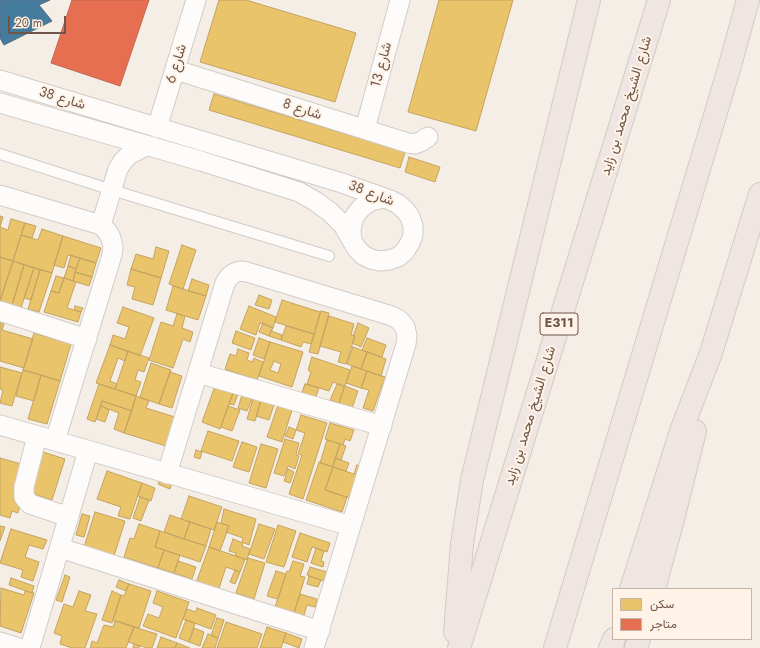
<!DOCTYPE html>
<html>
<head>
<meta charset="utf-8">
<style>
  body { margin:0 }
  #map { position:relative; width:760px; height:648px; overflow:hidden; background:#f4eee7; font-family:Jost,Vazirmatn,sans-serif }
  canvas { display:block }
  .legend { position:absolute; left:612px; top:588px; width:140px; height:52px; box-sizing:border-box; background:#fef3e6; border:1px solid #c5b4a8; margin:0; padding:5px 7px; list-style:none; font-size:12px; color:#6f554a }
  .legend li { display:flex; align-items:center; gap:8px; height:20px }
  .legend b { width:20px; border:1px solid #c5b4a8 }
  .scale { position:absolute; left:8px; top:16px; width:58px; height:18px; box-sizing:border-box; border:2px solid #6f554a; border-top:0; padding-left:5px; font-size:12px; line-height:14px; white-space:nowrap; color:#6f554a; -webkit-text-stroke:3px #fef3e6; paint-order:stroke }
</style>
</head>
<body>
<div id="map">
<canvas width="760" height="648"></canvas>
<ul class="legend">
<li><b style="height:11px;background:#e9c46a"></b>سكن</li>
<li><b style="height:11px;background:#e76f51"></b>متاجر</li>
</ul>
<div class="scale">20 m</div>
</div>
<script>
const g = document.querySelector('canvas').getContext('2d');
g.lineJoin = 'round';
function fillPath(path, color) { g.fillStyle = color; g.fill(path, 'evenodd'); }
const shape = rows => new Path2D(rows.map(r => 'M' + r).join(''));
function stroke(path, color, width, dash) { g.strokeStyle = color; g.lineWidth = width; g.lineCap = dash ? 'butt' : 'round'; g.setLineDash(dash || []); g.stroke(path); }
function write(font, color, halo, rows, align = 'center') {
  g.font = font + ' Jost,Vazirmatn,sans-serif'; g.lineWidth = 4; g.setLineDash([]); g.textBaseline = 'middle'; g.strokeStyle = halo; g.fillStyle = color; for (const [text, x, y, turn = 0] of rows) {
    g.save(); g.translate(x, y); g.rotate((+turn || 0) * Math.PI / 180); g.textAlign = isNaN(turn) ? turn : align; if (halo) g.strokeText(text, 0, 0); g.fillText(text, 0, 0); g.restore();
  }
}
const homes = shape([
  [219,0,246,0,356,33,335,102,200,62,219,0],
  [439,0,513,0,476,131,408,112,439,0],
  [214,94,405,152,400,168,209,110,214,94],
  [409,157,440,167,435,182,405,172,409,157],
  [0,216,3,217,0,227,0,216],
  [11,219,25,223,13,261,0,257,0,227,8,230,11,219],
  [25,223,36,226,32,238,21,235,25,223],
  [42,229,63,236,52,273,13,261,21,235,38,240,42,229],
  [63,236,101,248,96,263,68,255,64,268,54,265,63,236],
  [182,245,196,250,183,289,169,284,182,245],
  [156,247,169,251,161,278,131,269,136,254,153,259,156,247],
  [71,255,80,258,76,269,68,266,71,255],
  [0,257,13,261,0,301,0,257],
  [80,258,96,263,92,277,75,272,80,258],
  [13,261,24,265,12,305,0,301,13,261],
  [24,265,34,268,21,308,12,305,24,265],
  [68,266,76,269,73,281,64,278,68,266],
  [34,268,40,270,31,300,24,298,34,268],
  [131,269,161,278,153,305,132,299,135,287,127,285,131,269],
  [40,270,52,273,39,312,28,309,40,270],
  [75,272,92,277,89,286,73,281,75,272],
  [56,276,64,278,59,293,51,291,56,276],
  [64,278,76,282,67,308,81,312,78,322,44,312,51,291,59,293,64,278],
  [192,279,209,285,206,296,188,291,192,279],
  [173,286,206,296,198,320,166,310,173,286],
  [259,295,272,300,269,309,255,305,259,295],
  [282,300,320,312,314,334,275,322,282,300],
  [75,306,83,308,81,312,74,310,75,306],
  [249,306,276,317,273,328,260,323,256,335,240,329,249,306],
  [123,307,154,318,140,356,110,345,113,335,125,339,129,327,117,323,123,307],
  [321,311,329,313,318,354,309,352,321,311],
  [177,314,185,316,182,328,193,332,190,342,183,339,173,368,149,360,161,322,173,326,177,314],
  [329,316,354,324,351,335,355,336,346,364,338,362,341,352,320,346,329,316],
  [0,323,4,324,2,330,33,339,24,368,0,361,0,323],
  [263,323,273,328,269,336,259,332,263,323],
  [358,323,369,328,361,347,352,343,355,336,353,336,358,323],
  [286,326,314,334,311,344,303,342,301,347,281,340,286,326],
  [236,331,255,338,251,350,232,343,236,331],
  [271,331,282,335,281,340,269,336,271,331],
  [34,333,71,344,60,381,23,370,34,333],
  [259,338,270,342,264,359,253,355,259,338],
  [367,338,386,345,382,357,362,350,367,338],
  [270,342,303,352,292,387,259,376,270,342],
  [274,361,281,364,278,373,270,370,274,361],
  [110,345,128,351,125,361,118,358,110,381,117,384,115,389,96,383,110,345],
  [353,347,367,352,361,369,347,364,353,347],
  [238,349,249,353,247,360,252,362,254,358,263,362,257,380,225,369,230,354,236,356,238,349],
  [128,351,149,358,144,372,138,370,135,380,141,382,136,396,115,389,128,351],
  [367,352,386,359,381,376,361,369,367,352],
  [312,357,350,370,345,386,333,382,329,391,307,384,311,372,308,370,312,357],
  [151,363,171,370,159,404,140,397,151,363],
  [352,366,367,371,361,388,346,383,352,366],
  [0,367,22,373,12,406,0,403,3,390,0,389,0,367],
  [23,370,41,375,34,401,16,396,23,370],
  [367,371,385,377,373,411,363,408,369,390,361,388,367,371],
  [170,372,182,376,172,408,159,404,170,372],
  [41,375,60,381,47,424,28,419,41,375],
  [99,384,136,396,132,411,102,401,95,422,87,419,99,384],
  [305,384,319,388,315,399,301,395,305,384],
  [337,384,344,387,339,403,330,400,337,384],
  [215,386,233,393,220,429,202,422,215,386],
  [345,386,358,391,352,408,339,403,345,386],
  [233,393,238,394,234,405,229,404,233,393],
  [242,395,252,399,247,411,238,408,242,395],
  [136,396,149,401,146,408,175,417,166,446,124,433,136,396],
  [253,399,261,401,255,421,247,419,253,399],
  [102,401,132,411,124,433,114,429,119,413,101,406,102,401],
  [261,401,274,405,269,420,256,416,261,401],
  [278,405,292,410,282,442,267,437,278,405],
  [101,406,109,410,105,422,96,419,101,406],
  [228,406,240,410,232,431,221,427,228,406],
  [301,415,327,423,303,499,289,494,302,455,298,454,305,433,296,430,301,415],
  [330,423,354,430,350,441,345,439,343,445,325,439,330,423],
  [289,427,296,430,293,439,285,436,289,427],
  [208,431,239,441,232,461,201,451,208,431],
  [285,439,299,443,296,455,299,456,295,469,288,466,284,476,274,473,285,439],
  [327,440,340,444,333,467,320,463,327,440],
  [242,442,257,447,249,472,233,467,242,442],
  [261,444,278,449,266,488,249,483,261,444],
  [340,444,346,446,341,460,335,458,340,444],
  [196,450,202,452,200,459,194,457,196,450],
  [40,451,65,459,52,500,27,492,40,451],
  [0,458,25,465,21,501,18,513,12,511,10,518,0,515,0,458],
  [335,458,349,463,346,471,333,467,335,458],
  [319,462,333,467,325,490,347,497,342,512,306,500,319,462],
  [357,465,362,467,359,476,354,474,357,465],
  [333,467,357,475,349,498,325,490,333,467],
  [288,469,294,472,290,483,284,481,288,469],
  [107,471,142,483,130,519,118,516,121,507,97,499,107,471],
  [161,478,172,483,170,489,158,484,161,478],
  [142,483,155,488,151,501,138,496,142,483],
  [189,496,222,507,214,530,181,519,189,496],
  [140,497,149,500,141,521,133,518,140,497],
  [224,509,256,519,249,545,242,542,243,538,226,532,229,526,221,523,224,509],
  [95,512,125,521,114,556,84,547,95,512],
  [82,514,90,516,84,537,76,535,82,514],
  [170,515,190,522,184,539,164,532,170,515],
  [190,522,211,529,206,546,184,539,190,522],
  [217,522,229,526,220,551,209,547,217,522],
  [139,524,160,531,155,547,164,550,158,568,124,557,130,538,134,539,139,524],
  [259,524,275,529,264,559,249,554,259,524],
  [278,525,296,531,284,567,266,562,278,525],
  [0,526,5,527,0,541,0,526],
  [11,529,47,540,43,549,29,545,25,557,39,562,33,581,21,577,23,570,0,563,11,529],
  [160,531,206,546,200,562,155,547,160,531],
  [300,533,330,543,327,552,312,547,307,562,292,557,300,533],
  [233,539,243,543,242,546,250,549,247,560,235,556,236,553,229,551,233,539],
  [209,547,245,559,240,572,226,567,218,591,196,583,209,547],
  [316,548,324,551,321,561,324,562,323,567,311,563,316,548],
  [164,550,180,555,174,573,158,568,164,550],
  [248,558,265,563,254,599,236,593,248,558],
  [178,561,196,567,192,579,174,573,178,561],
  [293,561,304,564,300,576,305,577,294,613,275,607,287,571,289,572,293,561],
  [310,567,327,572,324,581,307,575,310,567],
  [235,570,240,572,235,584,230,582,235,570],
  [276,571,286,574,278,599,267,596,276,571],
  [65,575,70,577,62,602,56,600,65,575],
  [309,576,321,580,318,587,307,584,309,576],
  [11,578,34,586,32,593,9,585,11,578],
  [119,580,129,584,126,591,116,587,119,580],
  [129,584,151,591,139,628,113,620,121,595,124,596,129,584],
  [1,588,24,595,25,591,34,593,21,633,0,626,1,588],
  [79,591,91,595,85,611,97,614,85,648,72,648,60,644,62,636,54,633,64,604,73,607,79,591],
  [112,591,121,595,112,623,102,620,112,591],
  [157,591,189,602,176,638,143,626,148,614,159,618,163,607,153,603,157,591],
  [300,594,317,599,315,607,307,605,304,615,294,613,300,594],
  [197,608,216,615,211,629,183,619,187,609,196,612,197,608],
  [217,618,224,620,218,638,211,635,217,618],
  [186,620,195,623,189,642,179,638,186,620],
  [115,621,134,627,126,648,90,648,92,641,97,643,104,625,113,627,115,621],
  [226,622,262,634,257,648,217,648,226,622],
  [134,627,157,634,152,648,147,648,128,642,134,627],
  [267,627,286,633,281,648,260,648,267,627],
  [194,628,204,632,200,646,189,642,194,628],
  [286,633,302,639,299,648,283,642,286,633],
  [208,634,218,638,215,648,202,648,208,634],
  [161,637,177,643,175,648,157,648,161,637],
  [177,643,190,648,175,648,177,643],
  [134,644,140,646,139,648,133,648,134,644]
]);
const shops = shape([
  [72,0,149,0,120,86,51,63,72,0]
]);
const public = shape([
  [0,0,50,0,39,5,52,21,4,45,0,38,0,0]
]);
const service = shape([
  [0,154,112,190,329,256]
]);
const minor = shape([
  [176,70,408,143,415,144,422,141,428,137],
  [0,80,342,183,390,200,398,204,405,210,410,217,413,226,413,235,410,243,405,251,398,257,389,260,380,261,371,259,363,255,357,249,343,225,330,212,315,201,299,192,201,161,0,103],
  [157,128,196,0],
  [365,129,400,0],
  [0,195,101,225,107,231,111,238,113,247,112,255,55,441],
  [101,225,118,169,123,161,130,154,146,146],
  [352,241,351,229,354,217,361,208,371,201,383,198],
  [0,311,87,339],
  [198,373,382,426],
  [0,425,351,526],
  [37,436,24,487,24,497,30,504,69,517],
  [167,474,225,283,229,277,234,273,240,271,247,272,392,316,399,320,405,327,407,336,406,344,314,648],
  [60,548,320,631],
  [0,642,19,648],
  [30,648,88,451]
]);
const motorway = shape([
  [631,589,681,431,711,353,760,194],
  [654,589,673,519,695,431],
  [455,632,462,544,472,480,589,0],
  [459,648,659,0],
  [555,648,729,69,748,0],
  [610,648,614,639],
  [636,648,639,639]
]);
const shields = [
  [559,324,38]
];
const shieldNames = [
  ["E311",559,324]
];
const streetNames = [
  ["شارع 6",177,64,-73],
  ["شارع 13",382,65,-75],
  ["شارع 38",62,99,17],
  ["شارع الشيخ محمد بن زايد",627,106,-73],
  ["شارع 8",302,110,18],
  ["شارع 38",371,194,21],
  ["شارع الشيخ محمد بن زايد",531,416,-73]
];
fillPath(homes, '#e9c46a');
stroke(homes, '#c4a360', 1);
fillPath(shops, '#e76f51');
stroke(shops, '#c3674f', 1);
fillPath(public, '#457b9d');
stroke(public, '#527084', 1);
stroke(service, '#d3cbc5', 12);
stroke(minor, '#d3cbc5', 21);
stroke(motorway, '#d3cac4', 24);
stroke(service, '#fdfcfb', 10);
stroke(minor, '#fdfcfb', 19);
stroke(motorway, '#efe6e3', 22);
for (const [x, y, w] of shields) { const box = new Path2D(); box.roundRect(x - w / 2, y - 11, w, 22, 3); g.fillStyle = '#fef3e6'; g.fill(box); stroke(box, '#6f554a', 1); }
write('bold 13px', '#6f554a', null, shieldNames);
write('14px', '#6f554a', '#fef3e6', streetNames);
</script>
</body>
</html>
